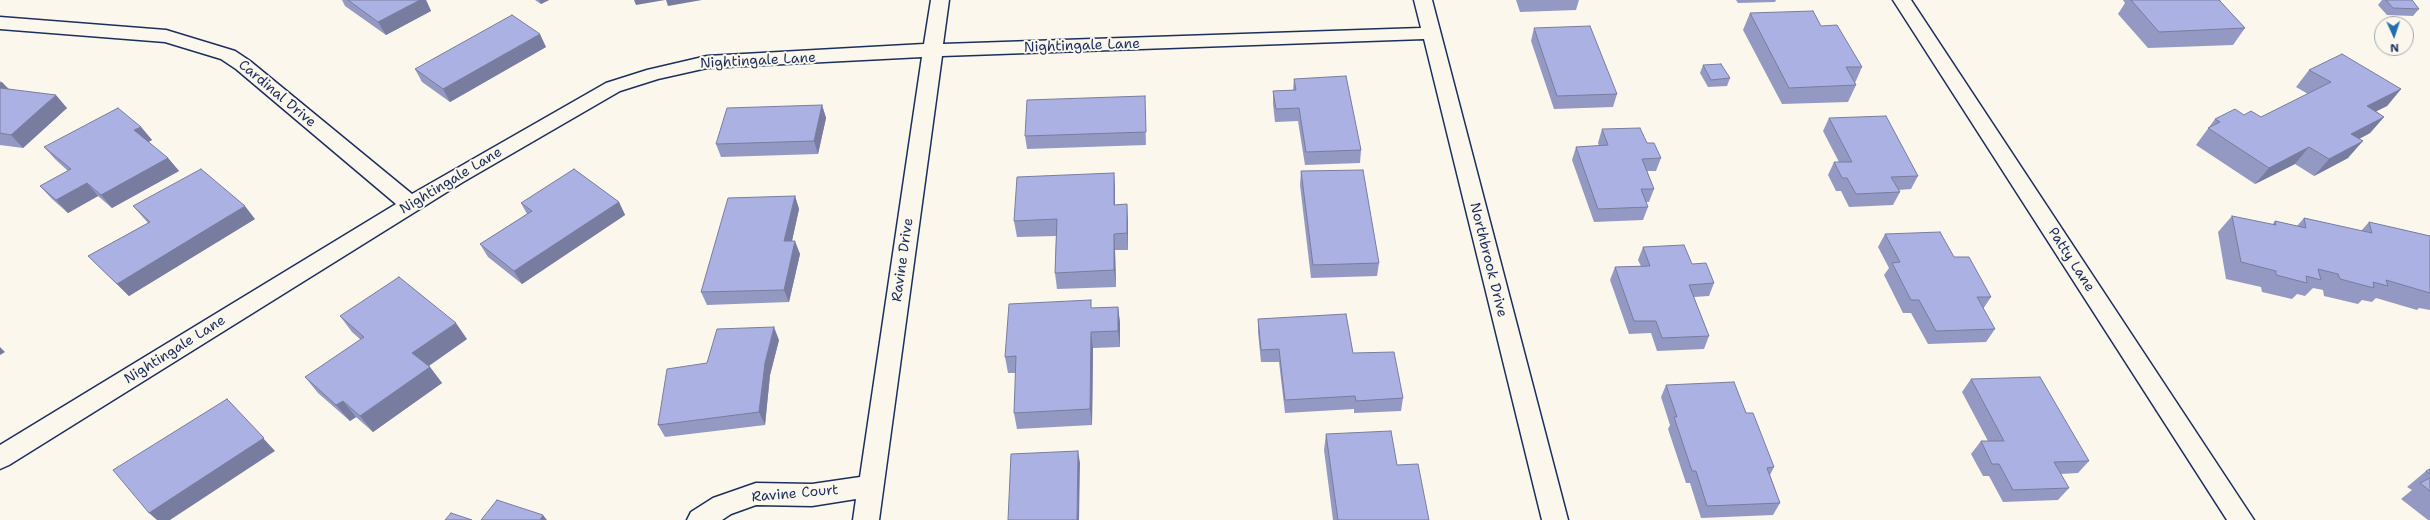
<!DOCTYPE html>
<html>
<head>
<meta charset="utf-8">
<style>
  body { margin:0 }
  #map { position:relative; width:2430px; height:520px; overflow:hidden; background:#fbf7ec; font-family:"Shantell Sans",sans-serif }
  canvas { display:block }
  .north { position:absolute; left:2374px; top:16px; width:40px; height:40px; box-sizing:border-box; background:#fbf7ec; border:1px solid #a1a7b3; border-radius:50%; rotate:177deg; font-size:11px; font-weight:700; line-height:16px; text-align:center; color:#1b2f5e }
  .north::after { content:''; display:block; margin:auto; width:14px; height:18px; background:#1f6fb2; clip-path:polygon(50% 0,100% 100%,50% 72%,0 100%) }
</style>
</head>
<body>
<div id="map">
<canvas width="2430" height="520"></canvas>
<div class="north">N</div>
</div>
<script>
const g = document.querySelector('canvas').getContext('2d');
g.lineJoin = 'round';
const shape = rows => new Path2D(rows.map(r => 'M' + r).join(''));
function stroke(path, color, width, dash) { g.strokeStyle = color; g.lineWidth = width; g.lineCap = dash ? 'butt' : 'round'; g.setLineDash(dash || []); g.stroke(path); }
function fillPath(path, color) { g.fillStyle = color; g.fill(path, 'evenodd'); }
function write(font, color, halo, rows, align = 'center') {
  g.font = font + ' "Shantell Sans",sans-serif'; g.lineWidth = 4; g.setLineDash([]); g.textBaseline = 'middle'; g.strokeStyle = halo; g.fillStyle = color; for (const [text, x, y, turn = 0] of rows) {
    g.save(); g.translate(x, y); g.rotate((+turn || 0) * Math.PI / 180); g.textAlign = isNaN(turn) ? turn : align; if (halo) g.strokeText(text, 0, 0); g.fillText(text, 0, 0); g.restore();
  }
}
const minor = shape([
  [931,0,949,0,943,44,1421,28,1414,0,1432,0,1568,520,1542,520,1424,39,942,56,879,520,853,520,856,499,812,506,756,505,731,514,722,520,687,520,691,512,713,498,756,483,812,484,860,477,922,57,707,68,658,79,620,91,463,182,9,465,0,469,0,445,396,204,236,69,221,59,165,42,0,29,0,17,166,30,235,51,250,61,412,194,606,83,647,70,707,56,924,44,931,0],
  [1893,0,1911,0,2254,520,2227,520,1893,0]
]);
const wall = shape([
  [342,0,426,0,431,11,386,35,345,6],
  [535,0,549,0,541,4],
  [1516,0,1579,0,1576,10,1520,12],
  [1736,0,1776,0,1775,2,1738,3],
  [2123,0,2221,0,2220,1,2245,28,2233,45,2148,48,2118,14,2125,3],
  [2382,0,2412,0,2419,9,2413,16,2387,15,2378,5],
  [1750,13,1821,26,1862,67,1855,83,1856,85,1848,102,1782,104,1743,30],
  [1534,28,1617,94,1613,107,1554,109,1531,41],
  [546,47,450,102,422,82,415,69],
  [1703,65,1730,78,1727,86,1708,87,1700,73],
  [2309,70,2401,89,2387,106,2376,111,2384,117,2370,133,2359,139,2348,158,2314,176,2295,164,2255,184,2196,145,2215,119,2244,115,2261,117,2308,94,2296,87],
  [1294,79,1361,150,1360,163,1305,165,1298,121,1275,122,1273,104,1273,91,1293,90],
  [0,81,9,89,67,108,23,148,0,145],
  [822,105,826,118,818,154,721,157,716,144],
  [1145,109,1146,145,1027,149,1025,136],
  [1829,118,1918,176,1911,189,1898,190,1900,192,1893,205,1849,207,1841,191,1836,191,1828,175,1834,162,1839,162,1823,131],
  [141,127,152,140,148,142,168,158,179,171,112,208,98,196,68,213,52,199,40,186,68,171,56,160,44,147],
  [1602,129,1647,143,1661,158,1656,171,1647,171,1654,189,1649,202,1646,202,1648,207,1643,220,1594,222,1572,160,1576,147,1599,146,1598,143],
  [1301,171,1379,263,1377,276,1311,278,1300,185],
  [1114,173,1115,190,1115,205,1128,221,1128,250,1115,250,1116,287,1057,289,1055,273,1056,236,1017,237,1014,221],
  [795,196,799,209,792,241,800,254,789,302,707,305,701,292],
  [619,202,625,215,522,284,488,257,480,244,527,214,521,203],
  [133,206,255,219,129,296,88,256,148,223],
  [2232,216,2272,225,2275,221,2297,226,2304,218,2361,231,2369,222,2430,236,2430,310,2419,308,2417,310,2376,298,2372,302,2362,300,2358,304,2324,296,2323,290,2313,288,2305,296,2297,294,2292,299,2262,292,2261,287,2226,279,2218,232],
  [1885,234,1954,257,1991,297,1983,309,1995,329,1986,342,1928,344,1911,313,1903,313,1884,275,1889,268,1878,247],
  [1643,247,1692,264,1714,283,1709,296,1694,297,1709,336,1704,349,1657,351,1651,333,1629,334,1610,280,1615,267,1641,266,1638,260],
  [1118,307,1120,323,1120,347,1093,348,1092,425,1017,429,1014,413,1016,373,1008,373,1005,357,1092,308],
  [340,316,467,339,429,366,442,383,373,432,356,417,350,421,318,393,305,377,361,340,352,332],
  [1258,319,1353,353,1403,398,1401,411,1354,413,1354,409,1285,413,1279,362,1261,362,1258,332],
  [779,340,770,375,765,425,665,437,658,425,707,363],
  [1971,379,2089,461,2078,473,2060,474,2069,488,2058,500,2003,502,1989,476,1983,476,1971,454,1981,441,1988,441,1962,392],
  [1666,385,1746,413,1774,467,1770,475,1780,503,1773,515,1701,518,1690,483,1686,483,1668,429,1670,425,1661,397],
  [1326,434,1397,465,1429,520,1333,520,1324,450],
  [2430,469,2430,520,2428,520,2401,499,2412,490,2407,487,2426,471]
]);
const shadedWall = shape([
  [420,0,426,0,431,11,386,35,378,22],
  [539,0,549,0,541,4],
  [634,0,665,0,636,5],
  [666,0,702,0,668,6],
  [540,34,546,47,450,102,443,89],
  [2,82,14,95,0,93,0,83],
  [2401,89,2387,106,2353,123,2367,106],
  [56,95,67,108,23,148,11,135],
  [822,105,826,118,818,154,814,141],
  [2384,117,2370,133,2337,151,2351,134],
  [141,127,152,140,145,144,134,130],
  [2363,141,2348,158,2314,176,2329,159],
  [2309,147,2295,164,2255,184,2269,168],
  [168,158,179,171,112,208,101,195],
  [1114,173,1115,190,1115,221,1114,205],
  [87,183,98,196,68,213,56,200],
  [795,196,799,209,789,254,784,241],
  [619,202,625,215,522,284,514,271],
  [1127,204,1128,221,1128,250,1127,233],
  [245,206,255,219,129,296,117,284],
  [1114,234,1115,250,1116,287,1114,270],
  [795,241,800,254,789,302,784,290],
  [1118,307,1120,323,1120,347,1118,331],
  [456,323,467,339,424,369,412,353],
  [774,327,779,340,770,375,765,425,759,412,765,363],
  [1091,332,1093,348,1092,425,1090,409],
  [0,347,5,352,0,355],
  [430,367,442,383,373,432,360,416],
  [227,399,275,451,170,520,157,520,149,513],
  [343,401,356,417,350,421,336,405],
  [1078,451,1080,463,1079,520,1077,520],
  [543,515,547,520,540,520]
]);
const building = shape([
  [348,0,420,0,378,22,348,0],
  [2131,0,2219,0,2245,28,2159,32,2131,0],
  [2386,0,2412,0,2419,9,2393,8,2386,0],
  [1813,11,1821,26,1837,25,1862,67,1846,67,1856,85,1789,88,1750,13,1813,11],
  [512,15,540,34,443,89,415,69,512,15],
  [1590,26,1617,94,1557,96,1534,28,1590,26],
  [2342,54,2401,89,2367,106,2384,117,2351,134,2363,141,2329,159,2309,147,2269,168,2208,128,2220,122,2215,119,2235,109,2244,115,2251,111,2261,117,2331,82,2309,70,2342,54],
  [1721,64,1730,78,1711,80,1703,65,1721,64],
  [1346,76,1361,150,1306,152,1299,108,1276,109,1273,91,1296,90,1294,79,1346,76],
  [0,88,56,95,11,135,0,133,0,88],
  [1145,96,1146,132,1025,136,1027,100,1145,96],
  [822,105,814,141,716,144,727,108,822,105],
  [118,108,141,127,134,130,168,158,101,195,87,183,56,200,40,186,71,169,44,147,118,108],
  [1886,116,1918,176,1891,177,1900,192,1856,194,1847,178,1842,178,1834,162,1852,162,1829,118,1886,116],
  [1640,128,1647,143,1654,143,1661,158,1642,159,1654,189,1641,189,1648,207,1598,209,1576,147,1608,145,1602,129,1640,128],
  [201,169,245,206,117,284,88,256,150,222,133,206,201,169],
  [574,169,619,202,514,271,480,244,532,211,521,203,574,169],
  [1363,170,1379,263,1313,265,1301,171,1363,170],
  [1114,173,1114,205,1127,204,1127,233,1114,234,1114,270,1055,273,1057,219,1014,221,1017,177,1114,173],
  [795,196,784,241,795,241,784,290,701,292,728,198,795,196],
  [2232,216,2276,225,2275,221,2306,228,2304,218,2372,233,2369,222,2430,236,2430,293,2386,280,2388,286,2373,282,2374,288,2340,279,2338,274,2318,269,2321,280,2306,276,2307,283,2276,275,2276,271,2241,262,2232,216],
  [1940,232,1954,257,1969,257,1991,297,1977,297,1995,329,1936,331,1919,300,1911,300,1892,263,1900,262,1885,234,1940,232],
  [1684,245,1692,264,1706,263,1714,283,1689,285,1709,336,1662,338,1656,321,1634,321,1615,267,1650,266,1643,247,1684,245],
  [399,277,456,323,412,353,430,367,360,416,343,401,336,405,305,377,364,337,340,316,399,277],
  [1091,300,1091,308,1118,307,1118,331,1091,332,1090,409,1014,413,1016,356,1005,357,1009,304,1091,300],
  [1346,314,1353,353,1394,352,1403,398,1356,401,1355,396,1285,400,1279,349,1261,350,1258,319,1346,314],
  [774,327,765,363,759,412,658,425,667,369,707,363,717,329,774,327],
  [2040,377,2089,461,2054,462,2069,488,2013,490,1999,464,1992,464,1981,441,2004,441,1971,379,2040,377],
  [1734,382,1746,413,1753,413,1774,467,1767,468,1780,503,1707,506,1696,471,1692,471,1674,417,1677,417,1666,385,1734,382],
  [227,399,264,438,149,513,113,470,227,399],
  [1391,431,1397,465,1418,464,1429,520,1338,520,1326,434,1391,431],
  [1078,451,1077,520,1008,520,1011,454,1078,451],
  [2430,469,2430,474,2426,471,2430,469],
  [2430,478,2430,491,2420,483,2430,478],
  [497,500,543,515,540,520,481,520,497,500],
  [451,513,472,520,445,520,451,513]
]);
const streetNames = [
  ["Nightingale Lane",1082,46,-2],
  ["Nightingale Lane",758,61,-3],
  ["Cardinal Drive",277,94,40],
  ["Nightingale Lane",451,181,-31],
  ["Ravine Drive",903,260,-82],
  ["Northbrook Drive",1488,260,76],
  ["Patty Lane",2071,260,57],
  ["Nightingale Lane",175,350,-32],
  ["Ravine Court",795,494,-5]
];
stroke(minor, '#1b2f5e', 3);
fillPath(minor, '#fbf7ec');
fillPath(wall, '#9399c3');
fillPath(shadedWall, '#787d9f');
fillPath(building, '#abb2e3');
stroke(building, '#787d9f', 1);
write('14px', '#1b2f5e', '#fbf7ec', streetNames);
</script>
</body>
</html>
